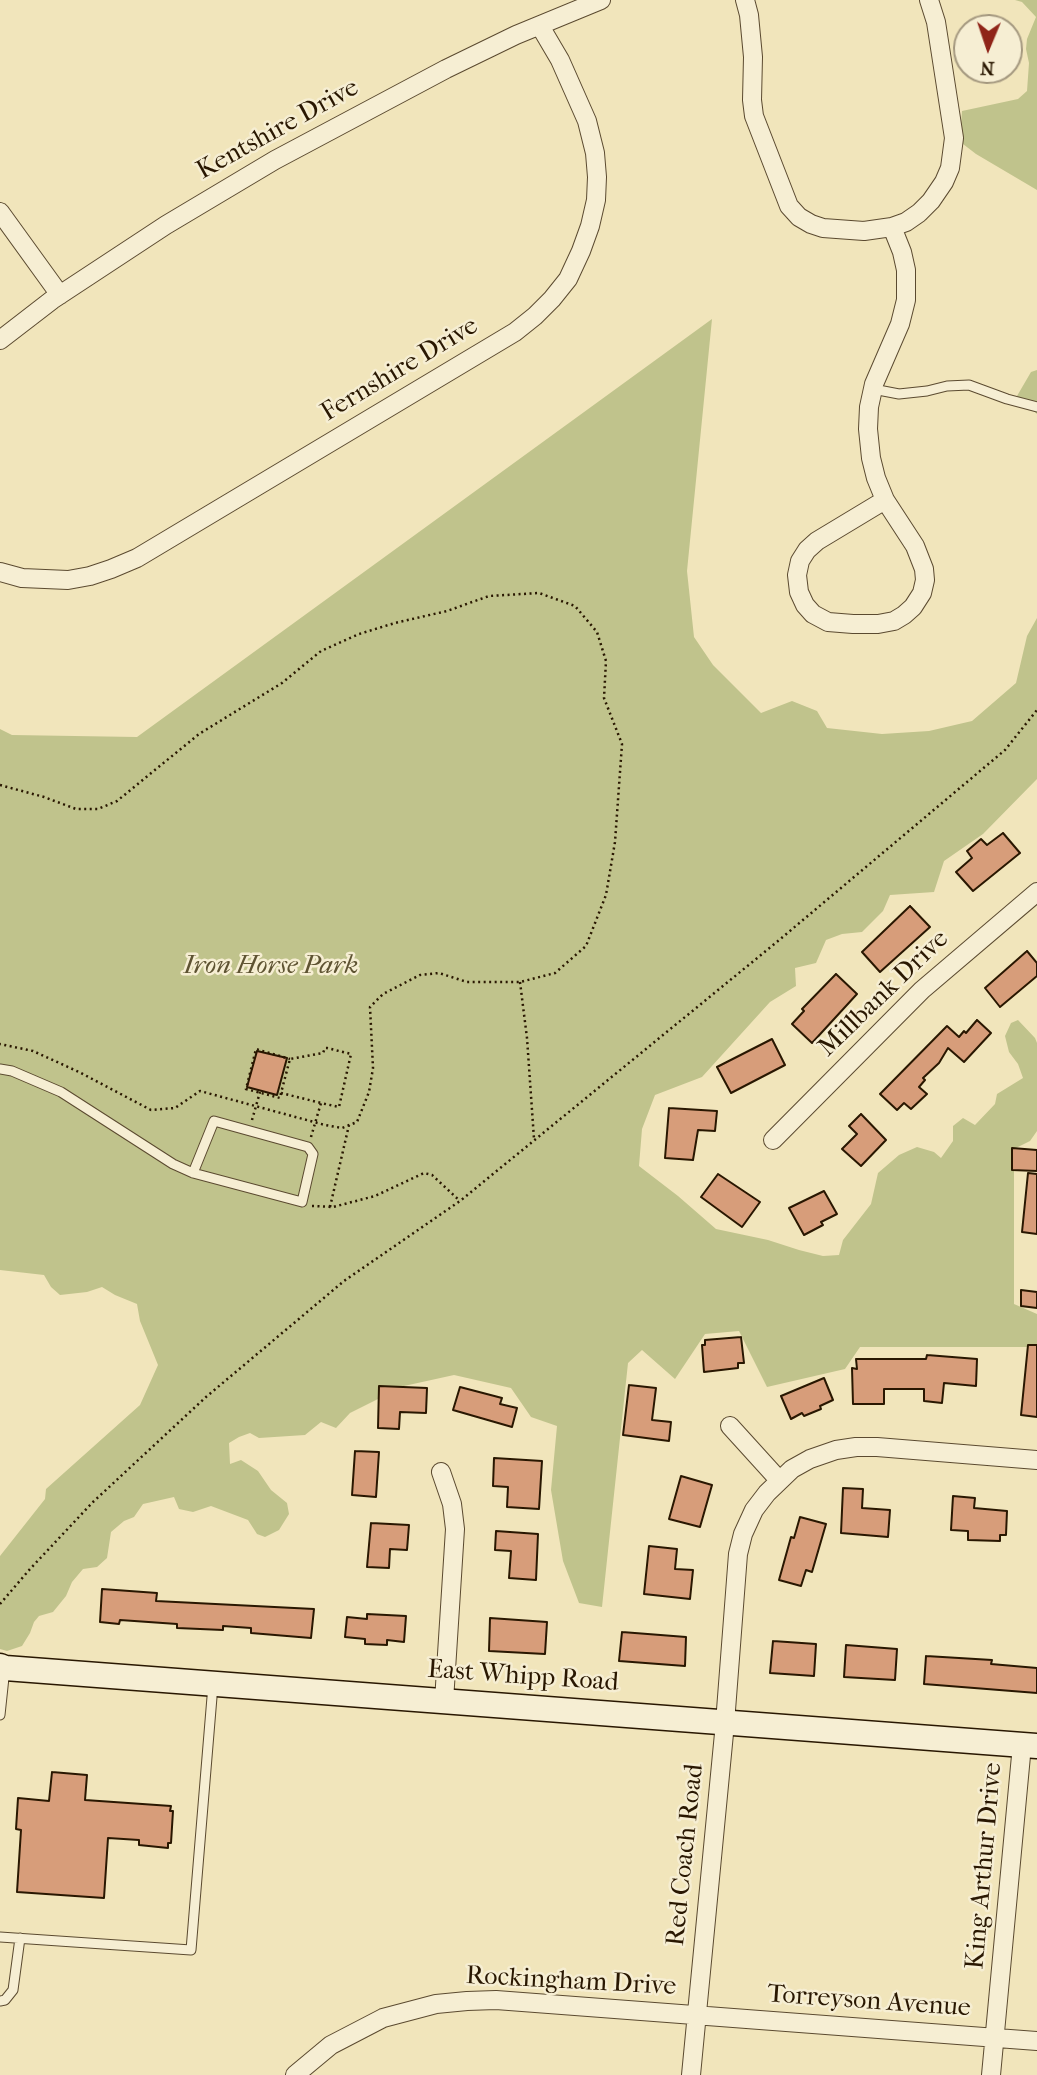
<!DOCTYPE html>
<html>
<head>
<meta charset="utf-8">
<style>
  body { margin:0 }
  #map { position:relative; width:1037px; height:2075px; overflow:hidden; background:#f1e5bb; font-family:"IM FELL French Canon",serif }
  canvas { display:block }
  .north { position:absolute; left:953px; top:14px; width:70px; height:70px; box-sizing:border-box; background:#f6eed3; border:2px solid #a4987f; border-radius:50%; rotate:182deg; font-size:19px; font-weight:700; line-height:28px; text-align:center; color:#291701 }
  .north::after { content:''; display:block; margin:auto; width:24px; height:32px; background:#8f2418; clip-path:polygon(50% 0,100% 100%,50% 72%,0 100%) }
</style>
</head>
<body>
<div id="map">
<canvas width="1037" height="2075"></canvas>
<div class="north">N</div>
</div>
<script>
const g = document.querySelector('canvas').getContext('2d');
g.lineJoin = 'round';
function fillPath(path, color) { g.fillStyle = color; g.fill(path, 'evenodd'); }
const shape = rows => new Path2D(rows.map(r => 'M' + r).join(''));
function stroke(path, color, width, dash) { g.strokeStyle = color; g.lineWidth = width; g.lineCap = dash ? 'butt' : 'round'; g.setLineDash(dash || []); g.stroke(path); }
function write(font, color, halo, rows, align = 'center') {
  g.font = font + ' "IM FELL French Canon",serif'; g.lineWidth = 5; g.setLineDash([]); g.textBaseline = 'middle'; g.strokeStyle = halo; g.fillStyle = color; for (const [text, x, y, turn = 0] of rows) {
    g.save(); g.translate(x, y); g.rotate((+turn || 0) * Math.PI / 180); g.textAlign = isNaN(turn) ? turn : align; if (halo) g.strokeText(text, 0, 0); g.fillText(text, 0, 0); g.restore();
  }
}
const green = shape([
  [1015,0,1037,0,1037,190,976,154,963,144,961,125,962,111,1018,99,1027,91,1029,63,1026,49,1027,39,1036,17,1022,2],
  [712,319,687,571,694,637,713,665,761,713,792,701,817,711,827,728,882,734,929,731,972,721,1016,683,1027,636,1037,618,1037,779,983,834,944,861,934,892,890,895,883,911,862,932,842,934,826,940,816,963,795,968,796,986,770,1002,702,1077,655,1095,642,1129,639,1166,678,1196,716,1229,768,1240,799,1250,823,1256,839,1255,843,1240,871,1204,878,1173,899,1155,917,1147,934,1152,941,1158,953,1141,953,1126,963,1118,975,1125,995,1104,997,1094,1023,1078,1018,1064,1009,1052,1005,1036,1011,1023,1018,1020,1035,1038,1037,1043,1037,1131,1030,1141,1014,1149,1014,1304,1037,1314,1037,1347,860,1347,845,1369,767,1387,739,1331,705,1334,675,1379,642,1350,628,1363,602,1607,579,1603,563,1561,551,1490,557,1426,531,1417,511,1388,454,1375,404,1386,350,1413,336,1428,321,1422,305,1435,259,1438,250,1433,239,1437,229,1443,230,1464,241,1460,258,1471,271,1490,287,1503,289,1514,279,1530,265,1537,257,1534,248,1520,211,1506,193,1512,179,1509,174,1497,143,1504,134,1517,124,1521,111,1532,107,1558,97,1567,83,1569,72,1582,66,1596,53,1612,39,1616,34,1622,30,1633,22,1646,7,1651,0,1649,0,1556,45,1499,46,1489,140,1405,158,1365,140,1321,137,1304,115,1295,102,1287,87,1292,60,1295,51,1287,44,1275,0,1270,0,729,12,735,137,737],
  [1037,370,1037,414,1017,396,1031,372]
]);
const building = shape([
  [1003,833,1020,853,973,891,956,872,972,858,967,851,981,839,987,845,1003,833],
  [910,906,930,927,880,972,862,952,910,906],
  [1027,951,1037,963,1037,976,1000,1007,985,988,1027,951],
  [836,974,857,994,812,1043,792,1024,804,1011,802,1009,836,974],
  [977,1020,991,1033,964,1062,948,1048,939,1063,923,1078,925,1080,919,1087,927,1094,911,1109,904,1103,897,1110,880,1094,947,1026,959,1037,964,1031,966,1033,977,1020],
  [772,1039,785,1065,731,1093,717,1067,772,1039],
  [257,1051,287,1058,277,1095,247,1087,257,1051],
  [669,1108,717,1111,715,1131,698,1130,693,1160,665,1158,669,1108],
  [861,1114,886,1140,861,1166,842,1149,857,1134,849,1126,861,1114],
  [1012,1148,1037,1150,1037,1171,1012,1170,1012,1148],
  [1028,1173,1037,1174,1037,1234,1022,1232,1028,1173],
  [718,1174,760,1202,742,1227,701,1197,718,1174],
  [824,1191,837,1214,821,1222,823,1225,804,1235,789,1208,824,1191],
  [1021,1290,1037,1292,1037,1308,1021,1306,1021,1290],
  [741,1337,744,1363,738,1363,738,1368,704,1372,702,1345,705,1345,705,1340,741,1337],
  [1028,1345,1037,1345,1037,1417,1021,1415,1028,1345],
  [927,1355,977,1359,976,1386,944,1383,942,1403,924,1401,924,1389,884,1389,884,1404,853,1404,852,1368,857,1369,856,1359,926,1359,927,1355],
  [824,1378,833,1400,820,1406,821,1409,804,1416,802,1413,791,1419,781,1396,824,1378],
  [629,1385,656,1388,652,1420,671,1422,669,1441,623,1435,629,1385],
  [379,1386,427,1388,426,1413,400,1412,399,1429,378,1428,379,1386],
  [460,1387,502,1398,500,1404,517,1408,512,1427,453,1410,460,1387],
  [355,1451,379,1452,376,1497,352,1495,355,1451],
  [494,1458,542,1461,539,1509,507,1507,508,1487,493,1486,494,1458],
  [681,1476,712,1485,700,1527,669,1519,681,1476],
  [843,1488,863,1489,862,1508,890,1510,888,1537,841,1533,843,1488],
  [953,1496,975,1498,974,1508,1007,1511,1006,1535,1000,1535,1000,1541,968,1540,968,1531,951,1530,953,1496],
  [800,1517,826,1524,812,1572,806,1570,801,1586,779,1580,791,1537,794,1538,800,1517],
  [371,1523,409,1525,407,1550,390,1549,389,1568,367,1567,371,1523],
  [496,1531,538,1534,536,1580,509,1578,511,1551,495,1550,496,1531],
  [649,1546,677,1549,675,1569,693,1570,690,1599,644,1594,649,1546],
  [102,1589,157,1593,156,1601,314,1609,311,1638,251,1633,251,1628,223,1626,223,1630,177,1628,177,1624,120,1620,119,1624,100,1622,102,1589],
  [367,1614,406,1616,404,1642,387,1640,387,1645,365,1644,365,1639,345,1637,347,1617,367,1619,367,1614],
  [490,1618,547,1622,545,1654,489,1651,490,1618],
  [622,1632,686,1637,685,1666,619,1661,622,1632],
  [773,1641,816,1644,814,1676,770,1673,773,1641],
  [846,1645,897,1649,895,1680,844,1677,846,1645],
  [926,1656,992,1660,991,1664,1037,1668,1037,1693,924,1684,926,1656],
  [52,1772,87,1775,85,1800,171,1806,170,1811,173,1811,171,1843,168,1843,168,1848,139,1845,139,1840,108,1838,104,1898,17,1892,21,1830,16,1829,18,1798,49,1801,52,1772]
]);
const path = shape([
  [0,785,44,797,76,809,98,809,117,801,199,734,282,683,321,651,359,634,395,623,447,611,489,596,539,593,575,606,597,632,606,661,604,698,622,744,615,842,606,895,586,946,555,973,520,982,467,982,439,973,420,975,383,994,370,1007,373,1068,369,1092,357,1122,342,1128,325,1125,200,1091,175,1108,151,1110,79,1072,33,1051,0,1044],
  [520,982,527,1038,534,1139],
  [281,1093,280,1098,246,1089,256,1049,290,1059],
  [252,1120,260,1092],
  [311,1137,321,1103,339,1107,351,1054,327,1048,325,1048,323,1053,290,1059,281,1093,321,1103],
  [312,1206,333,1207,375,1196,424,1173,432,1175,460,1201],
  [330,1207,349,1125],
  [0,1604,30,1569,93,1502,206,1397,344,1281,460,1201,778,941,1005,750,1037,710]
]);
const service = shape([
  [873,389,899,394,927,391,947,386,969,385,1007,399,1037,407],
  [0,1069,12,1071,61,1092,173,1164,193,1173,302,1202,313,1154,308,1147,214,1121,193,1173],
  [0,1715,5,1668],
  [0,1937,191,1950,213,1685],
  [0,2001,5,2000,13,1990,20,1938]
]);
const minor = shape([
  [745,0,749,15,753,57,752,100,754,116,789,206,799,217,811,224,823,228,864,231,892,227,906,222,919,213,931,201,944,182,950,168,954,138,936,22,929,0],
  [0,212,60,295],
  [0,340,52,300,166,225,275,160,446,69,516,35,601,0],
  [885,500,915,546,924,569,925,580,922,593,913,607,904,615,894,621,878,624,853,624,828,622,813,614,805,605,799,592,797,575,800,561,807,550,817,541,885,500],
  [885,500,876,478,871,458,868,429,869,407,874,384,900,324,906,300,906,270,902,252,892,227],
  [0,572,22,578,68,580,90,576,111,569,137,558,515,332,535,316,552,299,568,279,581,251,590,226,596,200,597,177,595,153,587,121,560,60,540,26],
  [773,1140,922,990,1037,892],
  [730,1426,779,1480],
  [441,1472,452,1504,455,1529,444,1701],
  [295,2075,331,2045,383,2018,436,2004,467,2001,496,2000,1037,2041],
  [691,2075,725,1723,738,1554,743,1534,754,1510,767,1493,792,1469,810,1459,836,1450,856,1447,877,1447,1037,1460],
  [991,2075,1022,1745]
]);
const secondary = shape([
  [0,1666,5,1668,1037,1746]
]);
const streetNames = [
  ["Kentshire Drive",278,130,-29],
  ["Fernshire Drive",400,370,-31],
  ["Millbank Drive",884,994,-44],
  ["East Whipp Road",523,1677,4],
  ["Red Coach Road",686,1855,-84],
  ["King Arthur Drive",985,1866,-85],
  ["Rockingham Drive",571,1982,3],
  ["Torreyson Avenue",869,2002,4]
];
const parkNames = [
  ["Iron Horse Park",271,967]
];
fillPath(green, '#c0c38c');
fillPath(building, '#d79d7a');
stroke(building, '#291701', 2);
stroke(service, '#5b4a30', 11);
stroke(minor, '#5b4a30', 20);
stroke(secondary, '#291701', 27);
stroke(path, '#291701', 2.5, [2, 3.5]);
stroke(service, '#f6eed3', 9);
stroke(minor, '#f6eed3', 18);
stroke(secondary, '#f6eed3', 24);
write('26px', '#291701', '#f6eed3', streetNames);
write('italic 26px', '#5e5332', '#f6eed3', parkNames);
</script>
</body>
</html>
